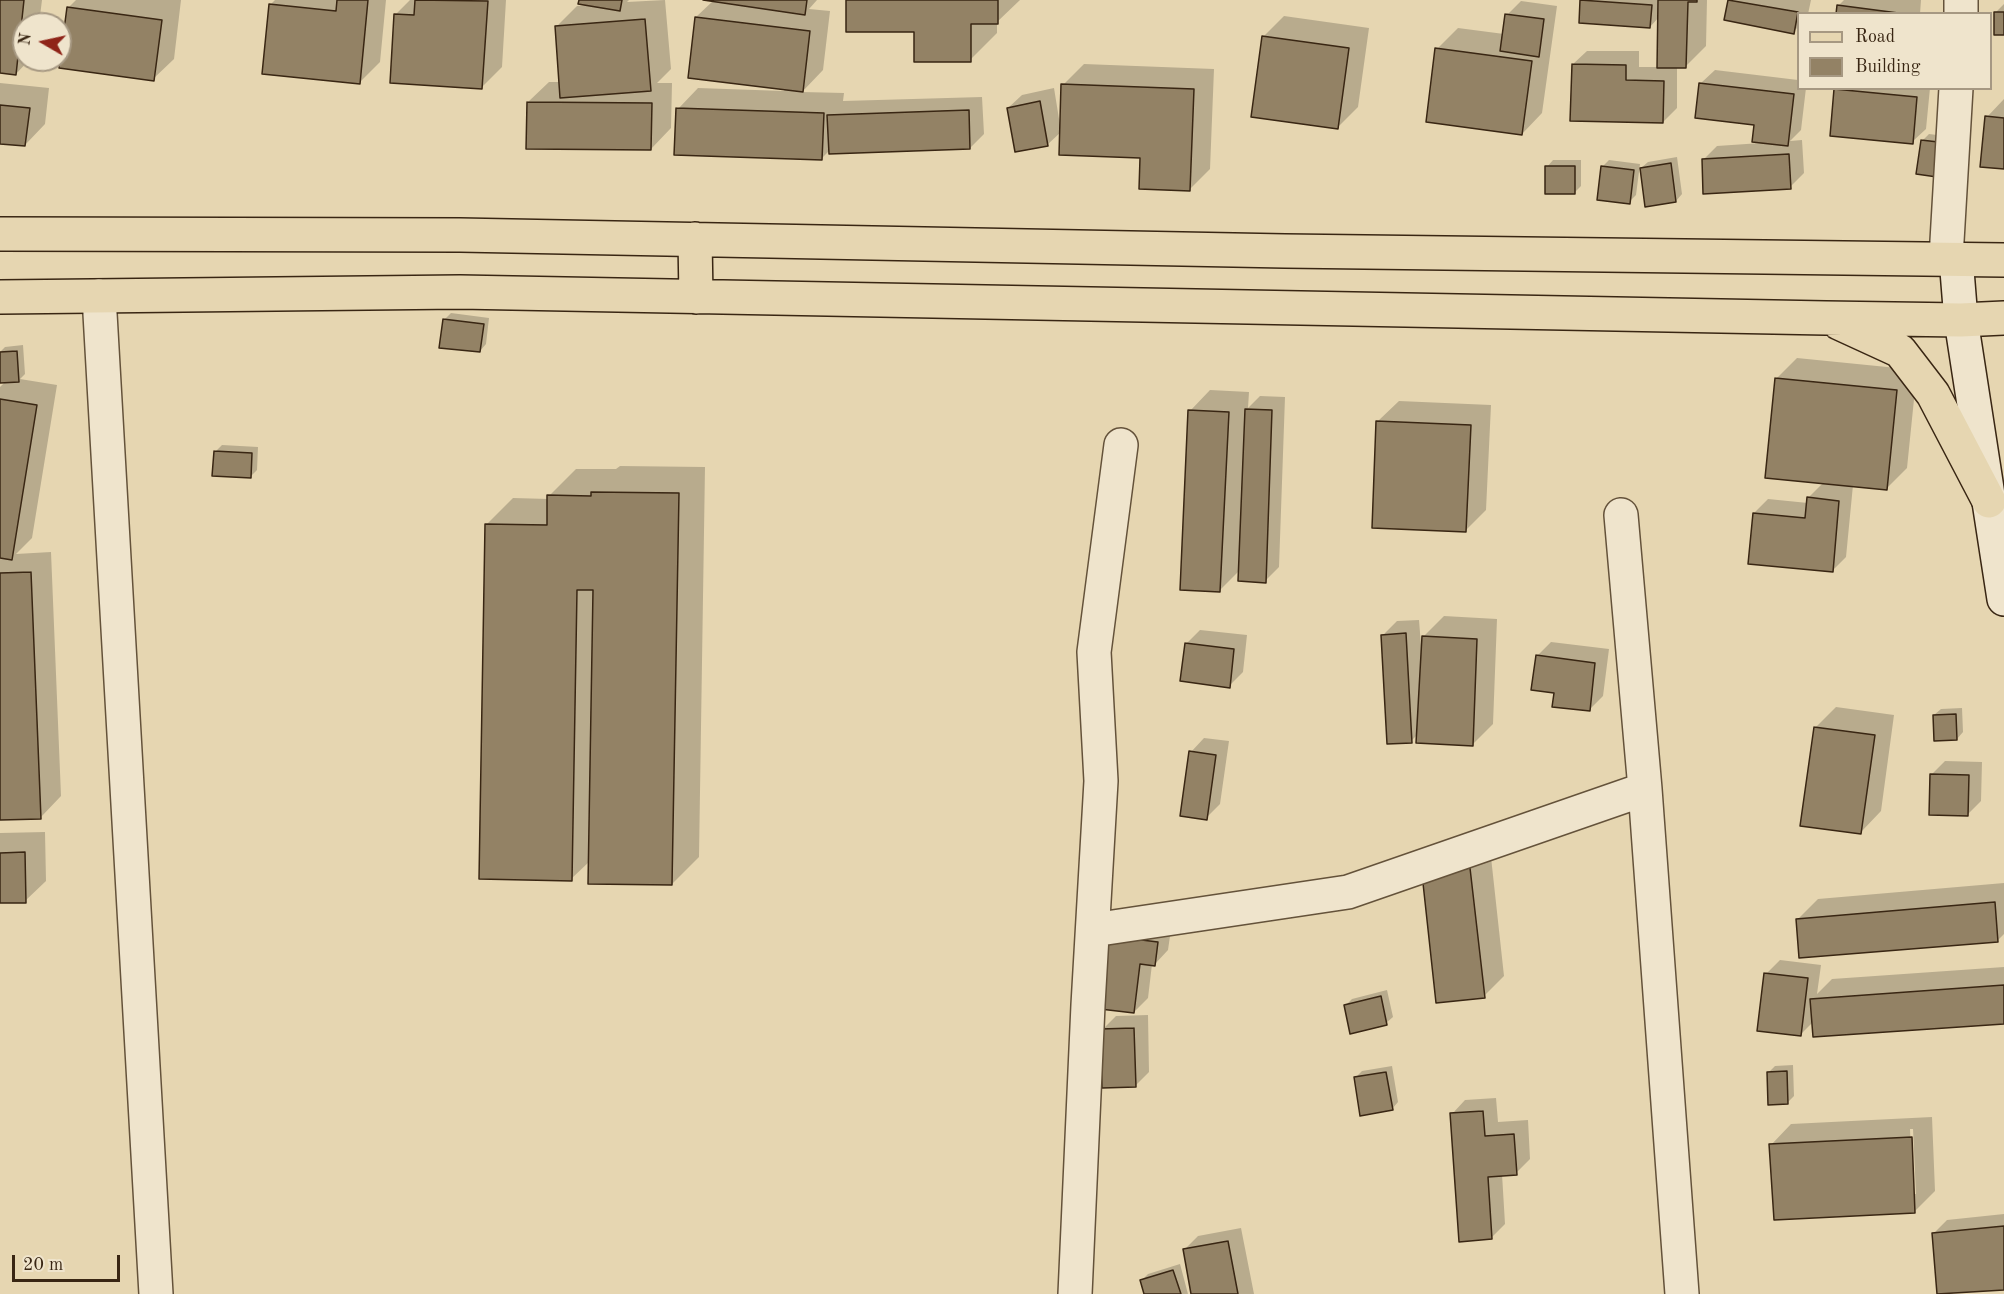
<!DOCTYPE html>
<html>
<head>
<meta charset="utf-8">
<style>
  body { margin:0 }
  #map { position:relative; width:2004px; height:1294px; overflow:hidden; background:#e6d6b1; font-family:"Old Standard TT",serif }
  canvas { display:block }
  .legend { position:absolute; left:1797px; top:12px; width:195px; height:78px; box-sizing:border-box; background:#efe4cc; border:2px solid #a69882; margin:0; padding:8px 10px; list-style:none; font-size:18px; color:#392613 }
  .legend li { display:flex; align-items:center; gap:12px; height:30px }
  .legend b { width:30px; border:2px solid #a69882 }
  .north { position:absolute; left:12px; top:12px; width:60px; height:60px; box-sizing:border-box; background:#efe4cc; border:2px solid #a69882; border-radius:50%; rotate:279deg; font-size:16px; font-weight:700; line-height:24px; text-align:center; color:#392613 }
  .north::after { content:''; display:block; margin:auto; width:21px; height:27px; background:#8f2418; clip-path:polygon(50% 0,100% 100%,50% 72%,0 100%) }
  .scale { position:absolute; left:12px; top:1255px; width:108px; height:27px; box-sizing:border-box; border:3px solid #392613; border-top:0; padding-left:8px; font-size:18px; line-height:21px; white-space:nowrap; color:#392613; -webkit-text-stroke:4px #efe4cc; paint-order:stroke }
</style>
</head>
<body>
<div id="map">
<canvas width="2004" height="1294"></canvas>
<ul class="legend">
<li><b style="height:8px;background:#e6d6b1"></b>Road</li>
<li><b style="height:16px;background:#938265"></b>Building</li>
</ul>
<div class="north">N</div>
<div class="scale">20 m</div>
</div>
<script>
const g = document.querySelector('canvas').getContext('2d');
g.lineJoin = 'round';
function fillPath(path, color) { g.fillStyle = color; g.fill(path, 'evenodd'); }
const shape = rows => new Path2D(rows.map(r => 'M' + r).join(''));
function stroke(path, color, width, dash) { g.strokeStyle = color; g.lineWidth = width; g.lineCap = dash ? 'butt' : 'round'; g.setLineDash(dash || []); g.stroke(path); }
const shadow = shape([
  [0,0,42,0,39,24,24,24,24,60,29,60,16,74,0,72],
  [76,0,181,0,174,59,153,79,68,8],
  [275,0,386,0,380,62,359,83,271,4],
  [410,0,506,0,502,67,481,88,395,15],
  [580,0,629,0,627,2,665,0,671,69,657,83,672,83,671,128,651,149,528,102,549,82,561,82,556,27,577,6,589,5],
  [714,0,817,0,809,9,830,11,823,70,802,92,844,93,843,101,982,97,984,134,970,148,830,150,822,158,678,109,698,88,784,91,785,89,696,17],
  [847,0,1020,0,997,22,997,33,970,60,915,30],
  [1583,0,1707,0,1706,46,1685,67,1677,66,1677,108,1663,122,1573,64,1587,51,1639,51,1639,67,1658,67,1659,17,1650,27],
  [1730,0,1811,0,1808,14,1798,14,1798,27,1793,32],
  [1844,0,1921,0,1920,14,1837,14,1838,6],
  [1521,1,1557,6,1542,113,1522,134,1437,49,1458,28,1504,34,1507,15],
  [2004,4,2004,33,1995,13],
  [1284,16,1369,28,1358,107,1337,128,1263,37],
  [1084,64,1214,69,1210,169,1190,189,1142,156,1062,131,1047,145,1008,108,1022,95,1054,88,1060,125,1063,85],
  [1715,70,1798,80,1798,88,1806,88,1801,130,1790,141,1802,140,1804,173,1790,187,1703,160,1717,146,1761,143,1755,123,1701,83],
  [0,83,49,88,45,124,25,145,0,142],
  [1837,88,1930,88,1926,129,1912,142,1835,90],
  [2004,99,2004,168,1987,117],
  [1929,134,1953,137,1950,169,1922,141],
  [1677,157,1682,194,1676,201,1641,168,1648,162],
  [1553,160,1581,160,1581,186,1574,193,1547,167],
  [1609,160,1640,164,1636,195,1629,202,1603,166],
  [451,313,489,318,486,344,480,351,444,320],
  [23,345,25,374,20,379,57,385,32,538,16,554,51,552,61,796,41,817,0,819,0,387,6,381,0,382,0,352,5,347],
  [1797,358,1917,370,1907,468,1886,489,1853,485,1846,557,1832,571,1754,513,1768,499,1808,503,1808,498,1824,482,1776,379],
  [1210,390,1249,392,1248,408,1260,396,1285,397,1279,567,1265,581,1240,570,1220,590,1190,411],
  [1399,401,1491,405,1486,510,1465,531,1378,421],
  [222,445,258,447,257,470,251,476,215,452],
  [620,466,705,467,699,857,672,884,590,861,571,879,486,525,513,498,549,499,549,496,576,469,616,469],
  [1444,616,1497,619,1493,724,1472,745,1418,734,1411,741,1383,635,1397,621,1419,620,1421,645,1423,645,1423,637],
  [1200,630,1247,635,1243,672,1229,686,1186,644],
  [1551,642,1609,649,1603,696,1589,710,1556,692,1537,656],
  [1836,707,1894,715,1881,811,1861,832,1815,728],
  [1962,708,1963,732,1957,739,1934,715,1941,709],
  [1204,738,1229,741,1220,804,1206,818,1191,752],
  [1945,761,1982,762,1981,801,1967,815,1931,775],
  [45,832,46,881,25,901,0,902,0,833],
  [1490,848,1504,976,1484,996,1424,874],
  [2004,883,2004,934,1998,940,1798,919,1818,899],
  [1171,929,1168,950,1155,964,1152,964,1148,998,1134,1012,1111,937],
  [1780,960,1821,965,1817,994,1832,979,2004,967,2004,1022,1813,1022,1800,1035,1766,974],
  [1387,990,1393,1017,1386,1023,1345,1006,1352,999],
  [1148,1015,1149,1072,1135,1086,1102,1030,1116,1016],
  [1793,1065,1794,1096,1788,1102,1768,1073,1775,1066],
  [1392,1066,1398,1102,1392,1109,1355,1078,1362,1071],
  [1496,1098,1498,1122,1528,1120,1530,1159,1516,1173,1502,1174,1505,1224,1491,1238,1452,1114,1465,1100],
  [1932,1117,1935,1191,1915,1211,1771,1145,1791,1124],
  [1910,1129,1913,1129,1916,1194,1913,1194],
  [2004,1214,2004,1288,1939,1294,1933,1234,1947,1220],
  [1241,1228,1254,1294,1192,1294,1184,1250,1198,1236],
  [1180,1264,1188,1294,1145,1294,1141,1281,1148,1274]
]);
const building = shape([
  [0,0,24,0,16,75,0,73,0,0],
  [337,0,368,0,360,84,262,74,269,4,336,11,337,0],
  [415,0,488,1,482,89,390,83,394,14,414,15,415,0],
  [579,0,622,0,620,11,578,4,579,0],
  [703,0,807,0,805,15,703,0],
  [846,0,998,0,998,24,971,24,971,62,914,62,914,32,846,32,846,0],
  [1580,0,1652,5,1650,28,1579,23,1580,0],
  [1658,0,1697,0,1697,2,1688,2,1686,68,1657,68,1658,0],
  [1728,0,1798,12,1794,34,1724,20,1728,0],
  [1837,5,1906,14,1836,14,1837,5],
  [67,7,162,20,154,81,59,68,67,7],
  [1994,12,2004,12,2004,35,1994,35,1994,12],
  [1505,14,1544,19,1539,57,1500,51,1505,14],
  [695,17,810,31,803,92,688,78,695,17],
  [645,19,651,91,560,98,555,26,645,19],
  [1262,36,1349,48,1338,129,1251,117,1262,36],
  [1435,48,1532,61,1522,135,1426,122,1435,48],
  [1572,64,1626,65,1626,80,1664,81,1663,123,1570,121,1572,64],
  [1699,83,1794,94,1788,146,1752,142,1754,125,1695,118,1699,83],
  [1061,84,1194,89,1190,191,1139,189,1140,158,1059,155,1061,84],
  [1834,89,1917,97,1913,144,1830,136,1834,89],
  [1040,101,1048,146,1015,152,1007,108,1040,101],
  [527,102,652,103,651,150,526,149,527,102],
  [0,105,30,108,25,146,0,144,0,105],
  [676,108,824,113,822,160,674,155,676,108],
  [969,110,970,149,829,154,827,115,969,110],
  [1985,116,2004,118,2004,169,1980,167,1985,116],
  [1921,140,1947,143,1944,178,1916,174,1921,140],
  [1789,154,1791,189,1703,194,1702,159,1789,154],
  [1671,163,1676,202,1645,207,1640,168,1671,163],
  [1545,166,1575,166,1575,194,1545,194,1545,166],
  [1601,166,1634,170,1630,204,1597,200,1601,166],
  [443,319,484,324,480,352,439,348,443,319],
  [17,351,19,382,0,383,0,352,17,351],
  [1775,378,1897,390,1887,490,1765,478,1775,378],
  [0,399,37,405,12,560,0,558,0,399],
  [1245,409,1272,410,1266,583,1238,581,1245,409],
  [1188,410,1229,412,1220,592,1180,590,1188,410],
  [1376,421,1471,425,1466,532,1372,528,1376,421],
  [214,451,252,453,251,478,212,476,214,451],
  [591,492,679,493,672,885,588,884,593,590,577,590,572,881,479,879,485,524,547,525,547,495,591,496,591,492],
  [1807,497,1839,501,1833,572,1748,564,1753,513,1805,518,1807,497],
  [31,572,41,819,0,820,0,573,31,572],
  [1406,633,1412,743,1387,744,1381,635,1406,633],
  [1422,636,1477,639,1473,746,1416,743,1422,636],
  [1185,643,1234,649,1230,688,1180,681,1185,643],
  [1536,655,1595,663,1590,711,1552,707,1554,693,1531,690,1536,655],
  [1956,714,1957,740,1934,741,1933,715,1956,714],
  [1814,727,1875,735,1861,834,1800,826,1814,727],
  [1189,751,1216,755,1207,820,1180,816,1189,751],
  [1930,774,1969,775,1968,816,1929,815,1930,774],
  [25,852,26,903,0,903,0,853,25,852],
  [1470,868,1485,998,1436,1003,1422,874,1470,868],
  [1995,902,1998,942,1799,958,1796,919,1995,902],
  [1109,936,1158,942,1155,966,1140,964,1134,1013,1100,1009,1109,936],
  [1764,973,1808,978,1801,1036,1757,1031,1764,973],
  [2004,985,2004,1024,1813,1037,1810,999,2004,985],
  [1381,996,1387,1025,1350,1034,1344,1005,1381,996],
  [1134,1028,1136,1087,1102,1088,1100,1029,1134,1028],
  [1787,1071,1788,1104,1768,1105,1767,1072,1787,1071],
  [1386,1072,1393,1110,1360,1116,1354,1077,1386,1072],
  [1483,1111,1485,1136,1514,1134,1517,1175,1488,1177,1492,1239,1459,1242,1450,1113,1483,1111],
  [1912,1137,1915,1213,1774,1220,1769,1144,1912,1137],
  [2004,1226,2004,1290,1937,1294,1932,1233,2004,1226],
  [1228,1241,1238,1294,1191,1294,1183,1249,1228,1241],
  [1173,1270,1181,1294,1144,1294,1140,1280,1173,1270]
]);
const street = shape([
  [1961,14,1961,0],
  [1946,258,1956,88],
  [99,296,156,1294],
  [1621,515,1645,789,1682,1294],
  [1093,930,1348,892,1645,789],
  [1075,1294,1088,1005,1101,781,1094,652,1121,445]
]);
const secondary = shape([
  [1956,258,1961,320,2004,599]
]);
const primary = shape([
  [0,234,460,235,1285,251,2004,260],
  [695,239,696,297],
  [0,297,460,292,1826,318,1961,320,2004,318],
  [1839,323,1900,351,1933,394,1989,501]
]);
fillPath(shadow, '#0003');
fillPath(building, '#938265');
stroke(building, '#392613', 1.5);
stroke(street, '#64523a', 36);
stroke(secondary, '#392613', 36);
stroke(primary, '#392613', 36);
stroke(street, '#efe4cc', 33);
stroke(secondary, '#efe4cc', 33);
stroke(primary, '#e6d6b1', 33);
</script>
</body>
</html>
